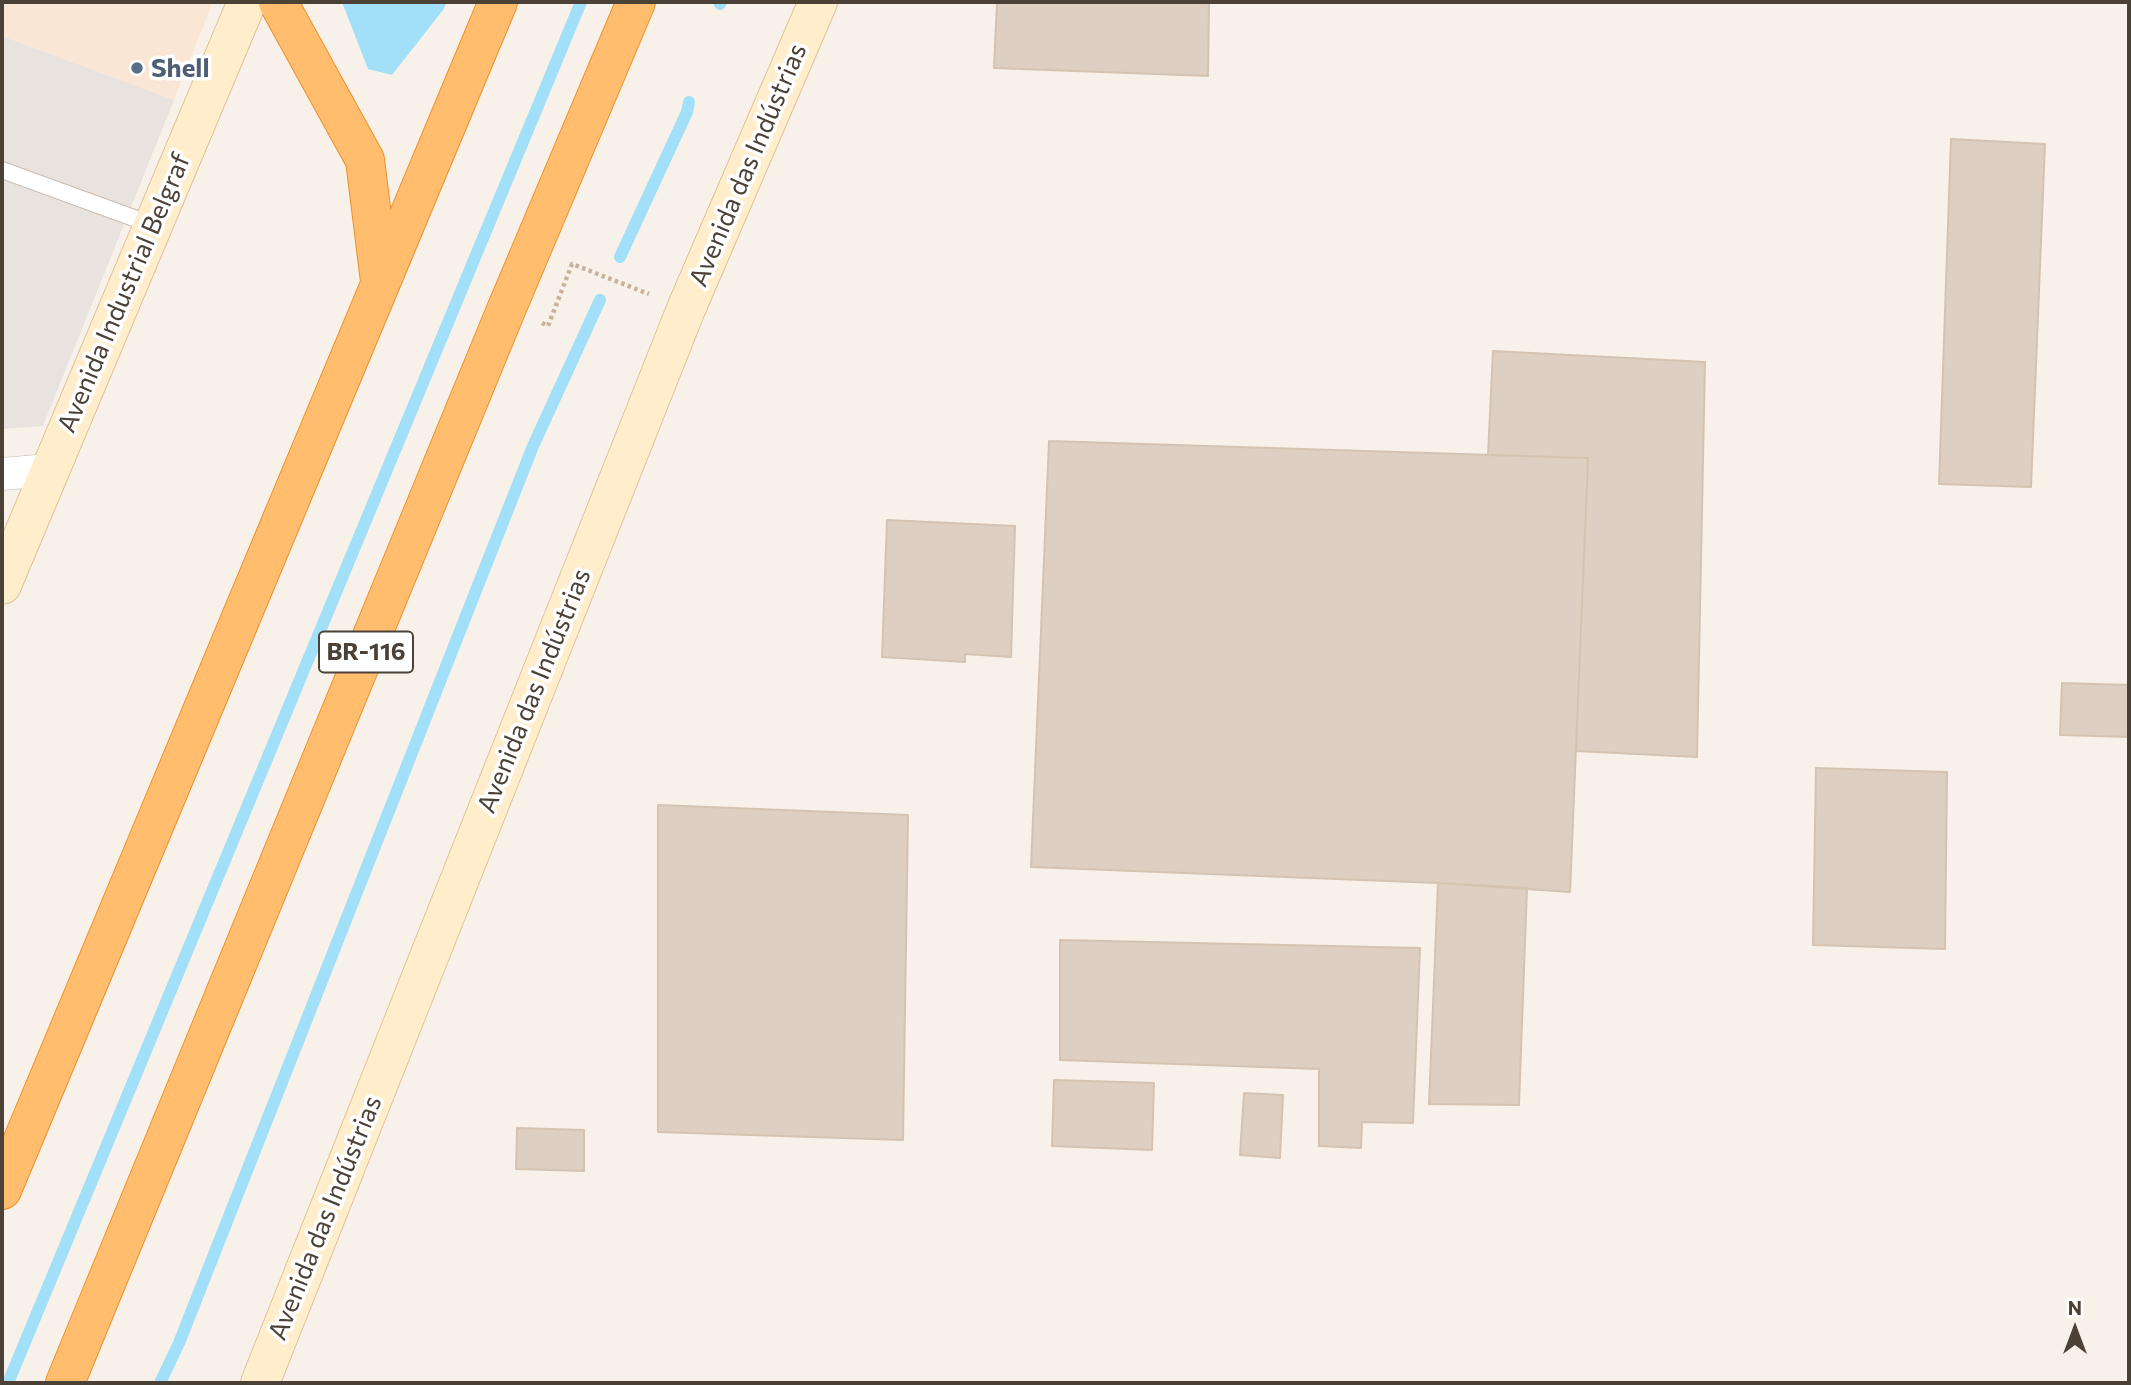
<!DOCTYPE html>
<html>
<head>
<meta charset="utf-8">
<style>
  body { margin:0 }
  #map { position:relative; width:2131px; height:1385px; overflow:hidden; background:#f7f1ea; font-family:Commissioner,sans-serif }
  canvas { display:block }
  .frame { position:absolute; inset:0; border:4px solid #4c4137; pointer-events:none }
  .north { position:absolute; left:2040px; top:1294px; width:70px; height:70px; -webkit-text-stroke:5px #fff; paint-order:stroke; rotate:0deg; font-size:19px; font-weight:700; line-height:28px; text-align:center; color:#4c4137 }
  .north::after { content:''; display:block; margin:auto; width:24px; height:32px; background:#4c4137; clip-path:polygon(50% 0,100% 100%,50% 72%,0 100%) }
</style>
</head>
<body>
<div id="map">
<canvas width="2131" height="1385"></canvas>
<div class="frame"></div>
<div class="north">N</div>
</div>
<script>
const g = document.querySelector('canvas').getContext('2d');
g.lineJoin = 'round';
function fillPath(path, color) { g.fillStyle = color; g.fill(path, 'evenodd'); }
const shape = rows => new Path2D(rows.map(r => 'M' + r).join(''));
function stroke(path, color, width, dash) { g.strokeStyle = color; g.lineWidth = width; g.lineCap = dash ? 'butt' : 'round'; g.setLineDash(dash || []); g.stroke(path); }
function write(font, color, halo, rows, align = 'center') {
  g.font = font + ' Commissioner,sans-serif'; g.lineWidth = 7; g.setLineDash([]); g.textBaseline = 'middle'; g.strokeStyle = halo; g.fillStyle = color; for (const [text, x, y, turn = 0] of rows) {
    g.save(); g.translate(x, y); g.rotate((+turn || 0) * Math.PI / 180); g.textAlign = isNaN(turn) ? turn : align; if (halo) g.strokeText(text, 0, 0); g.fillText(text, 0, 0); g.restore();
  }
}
const commercial = shape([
  [2,2,213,2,174,100,2,36]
]);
const industrial = shape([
  [2,36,174,100,43,426,2,429]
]);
const water = shape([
  [342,2,447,2,443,10,392,75,368,69]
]);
const stream = shape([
  [720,4,721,2],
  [620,257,687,112,689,102],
  [8,1383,581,2],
  [160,1383,179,1343,533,446,600,300]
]);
const building = shape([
  [997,2,1209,2,1208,76,994,68,997,2],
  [1951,139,2045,144,2031,487,1939,484,1951,139],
  [1493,351,1705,362,1697,757,1576,751,1588,458,1488,455,1493,351],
  [1049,441,1588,458,1570,892,1438,883,1031,867,1049,441],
  [887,520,1015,526,1011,657,965,654,965,662,882,657,887,520],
  [2062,683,2129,685,2129,737,2060,735,2062,683],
  [1816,768,1947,772,1945,949,1813,945,1816,768],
  [658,805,908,815,903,1140,658,1132,658,805],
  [1438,883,1527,888,1519,1105,1429,1104,1438,883],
  [1060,940,1420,948,1413,1123,1362,1122,1361,1148,1319,1146,1319,1069,1060,1060,1060,940],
  [1054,1080,1154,1083,1152,1150,1052,1146,1054,1080],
  [1244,1093,1283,1095,1280,1158,1240,1155,1244,1093],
  [517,1128,584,1130,584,1171,516,1169,517,1128]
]);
const path = shape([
  [542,323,548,326,572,264,649,294]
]);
const service = shape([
  [2,170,153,225]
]);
const minor = shape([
  [2,474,49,470]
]);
const secondary = shape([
  [2,585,247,2],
  [260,1383,686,309,818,2]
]);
const motorway = shape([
  [278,2,365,160,380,281],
  [2,1190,498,2],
  [65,1383,506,310,636,2]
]);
const markers = [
  [137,68,7,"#5c6f8a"]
];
const shields = [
  [366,652,94]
];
const shieldNames = [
  ["BR-116",366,652]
];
const serviceNames = [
  ["Shell",151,68]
];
const streetNames = [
  ["Avenida das Indústrias",748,165,-67],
  ["Avenida Industrial Belgraf",124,293,-67],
  ["Avenida das Indústrias",534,691,-68],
  ["Avenida das Indústrias",325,1218,-68]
];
fillPath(commercial, '#fae6d4');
fillPath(industrial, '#e9e3df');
fillPath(water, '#a2dff8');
stroke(stream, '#a2dff8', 12);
fillPath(building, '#ddcfc1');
stroke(building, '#d5c3b1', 2);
stroke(service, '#c7bbaf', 18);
stroke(minor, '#c7bbaf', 33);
stroke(secondary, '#dec398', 40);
stroke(motorway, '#ee902d', 40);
stroke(path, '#c7b29b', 4.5, [3.5, 3.5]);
stroke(service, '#fff', 16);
stroke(minor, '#fff', 32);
stroke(secondary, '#ffedcc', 38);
stroke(motorway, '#ffbd6d', 38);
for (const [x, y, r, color] of markers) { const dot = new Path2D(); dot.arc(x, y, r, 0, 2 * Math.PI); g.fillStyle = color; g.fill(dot); stroke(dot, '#fff', 2.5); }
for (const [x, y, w] of shields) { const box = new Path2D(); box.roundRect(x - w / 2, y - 20.5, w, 41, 5); g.fillStyle = '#fff'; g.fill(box); stroke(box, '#4c4137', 2); }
write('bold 24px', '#4c4137', null, shieldNames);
write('bold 26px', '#4e5e75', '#fff', serviceNames, 'left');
write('26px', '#4c4137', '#fff', streetNames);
</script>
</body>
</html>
